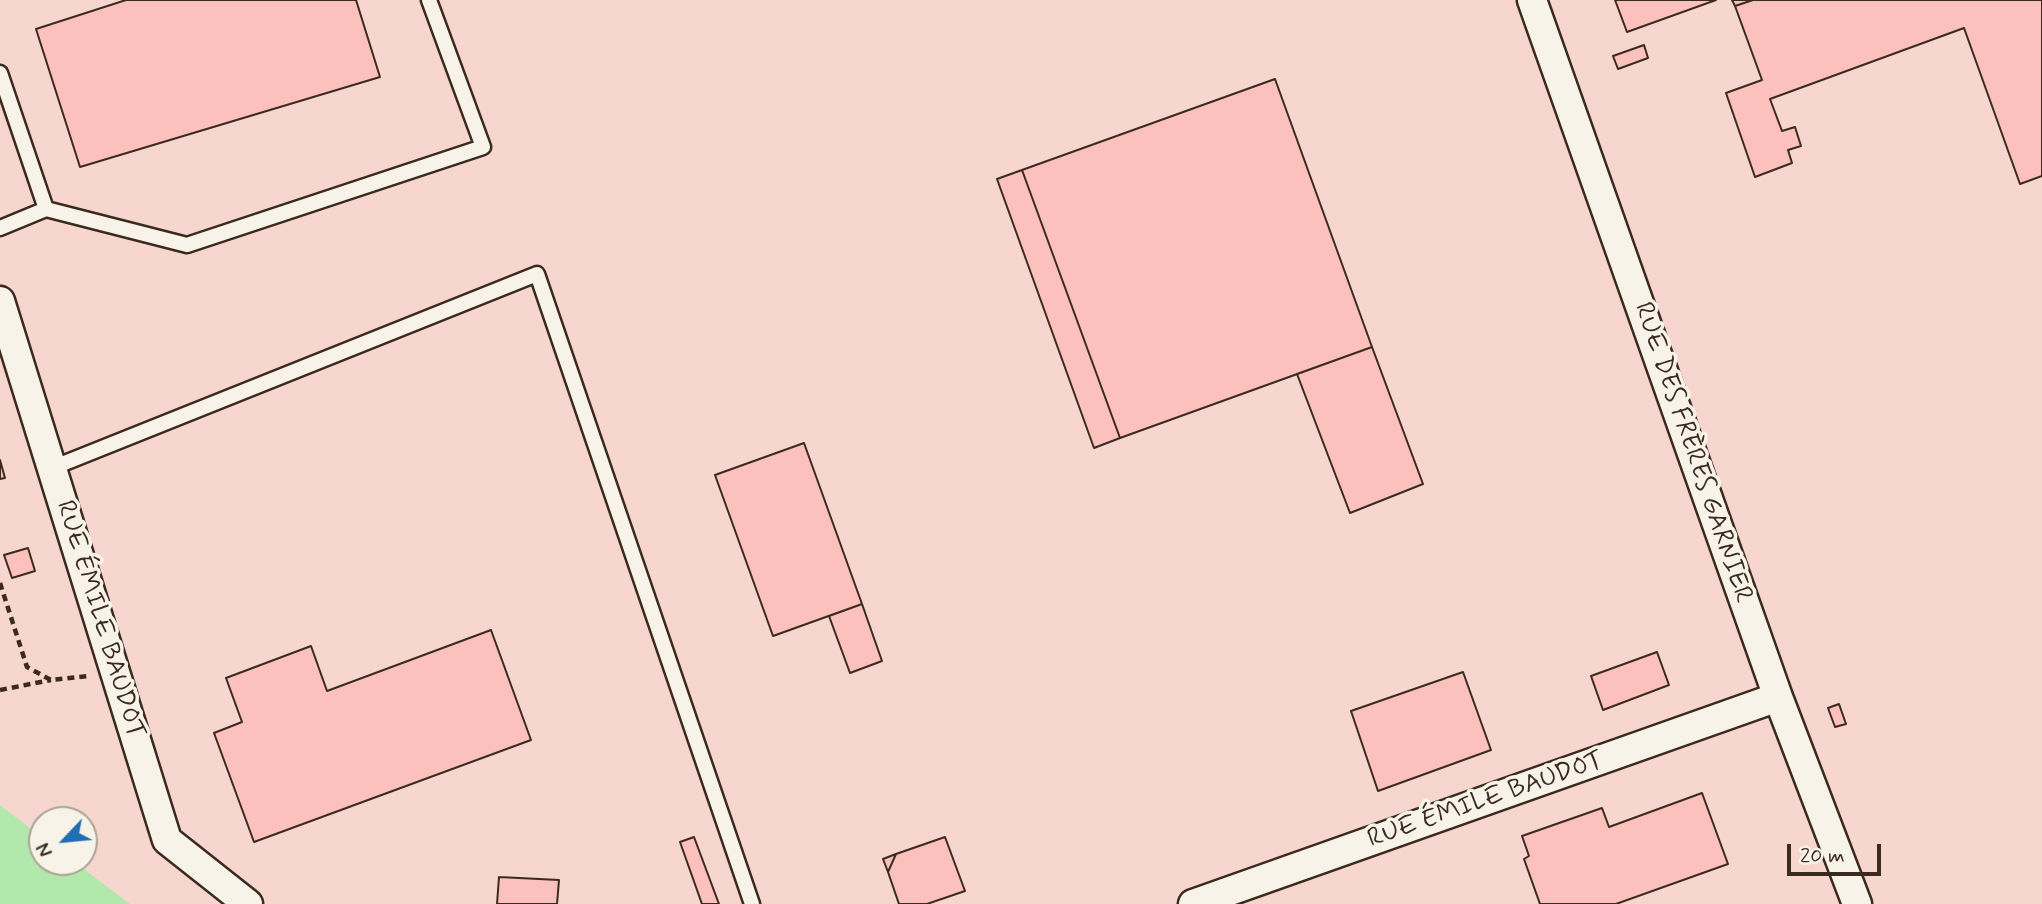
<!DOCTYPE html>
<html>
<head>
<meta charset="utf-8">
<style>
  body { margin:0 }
  #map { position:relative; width:2042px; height:904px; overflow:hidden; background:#f9e4db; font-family:Mynerve,sans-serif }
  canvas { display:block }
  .north { position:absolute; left:28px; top:806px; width:70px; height:70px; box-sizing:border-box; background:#f7f3e8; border:2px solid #aca397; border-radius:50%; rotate:244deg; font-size:19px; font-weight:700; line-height:28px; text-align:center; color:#3b2a1e }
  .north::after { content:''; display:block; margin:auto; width:24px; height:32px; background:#1f6fb2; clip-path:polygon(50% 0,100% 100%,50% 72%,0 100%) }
  .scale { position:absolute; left:1787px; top:844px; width:94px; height:32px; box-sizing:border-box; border:4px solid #3b2a1e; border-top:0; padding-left:9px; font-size:21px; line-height:24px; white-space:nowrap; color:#3b2a1e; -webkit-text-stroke:5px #f7f3e8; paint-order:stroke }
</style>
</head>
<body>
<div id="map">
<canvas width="2042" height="904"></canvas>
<div class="north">N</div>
<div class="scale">20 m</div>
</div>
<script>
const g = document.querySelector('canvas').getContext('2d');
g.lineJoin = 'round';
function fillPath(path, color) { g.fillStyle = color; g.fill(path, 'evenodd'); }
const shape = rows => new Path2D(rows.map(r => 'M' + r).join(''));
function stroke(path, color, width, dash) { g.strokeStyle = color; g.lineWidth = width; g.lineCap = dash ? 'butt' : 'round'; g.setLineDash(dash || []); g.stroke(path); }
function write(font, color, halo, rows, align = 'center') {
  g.font = font + ' Mynerve,sans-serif'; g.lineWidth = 7; g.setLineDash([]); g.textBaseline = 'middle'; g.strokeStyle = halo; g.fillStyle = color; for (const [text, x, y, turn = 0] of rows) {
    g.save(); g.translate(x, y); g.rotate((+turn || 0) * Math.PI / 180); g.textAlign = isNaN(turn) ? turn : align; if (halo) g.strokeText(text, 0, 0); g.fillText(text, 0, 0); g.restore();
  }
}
const built = shape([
  [0,0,2042,0,2042,904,130,904,75,862,84,862,84,820,42,820,42,837,0,805]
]);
const green = shape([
  [0,805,42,837,42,862,75,862,130,904,0,904]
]);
const building = shape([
  [126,0,356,0,380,77,80,167,36,29,126,0],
  [1615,0,1716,0,1627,32,1615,0],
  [1732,0,1753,0,1735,6,1732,0],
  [1753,0,2042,0,2042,176,2020,184,1964,28,1770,99,1782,131,1795,127,1801,146,1788,150,1792,163,1755,177,1726,93,1762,80,1735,6,1753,0],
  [1644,45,1648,58,1618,69,1613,56,1644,45],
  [1275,79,1372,347,1120,438,1022,170,1275,79],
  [1022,170,1120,438,1094,448,997,179,1022,170],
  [1372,347,1423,484,1350,513,1297,374,1372,347],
  [804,443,862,604,773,636,715,475,804,443],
  [0,460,5,478,0,479,0,460],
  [28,548,35,571,12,578,4,555,28,548],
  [862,604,882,661,850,673,829,616,862,604],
  [491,630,531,740,254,842,214,733,242,722,226,678,311,646,327,691,491,630],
  [1657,652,1669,685,1603,710,1591,676,1657,652],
  [1463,672,1491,750,1378,791,1351,711,1463,672],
  [1839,704,1846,724,1835,727,1828,708,1839,704],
  [1702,793,1728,864,1616,904,1540,904,1524,859,1529,856,1522,836,1602,808,1609,827,1702,793],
  [694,837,719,904,702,904,680,842,694,837],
  [945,837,965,891,927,904,899,904,888,872,896,854,945,837],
  [896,854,888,872,883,859,896,854],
  [499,877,559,880,557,904,497,904,499,877]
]);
const path = shape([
  [0,583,27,667,51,680,88,676],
  [0,690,51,680]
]);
const lane = shape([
  [0,73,46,209],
  [0,228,46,209,187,245,483,147,429,0],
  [52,468,537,274,752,904]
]);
const street = shape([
  [1532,0,1778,697,1857,904],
  [0,301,167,840,248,904],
  [1193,904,1778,697]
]);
const streetNames = [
  ["RUE DES FRÈRES GARNIER",1692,453,71],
  ["RUE ÉMILE BAUDOT",99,620,73],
  ["RUE ÉMILE BAUDOT",1486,801,-19]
];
fillPath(built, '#f6d6ce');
fillPath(green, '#b2e8ab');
fillPath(building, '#fdc1bd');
stroke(building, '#3b2a1e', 2);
stroke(lane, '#3b2a1e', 19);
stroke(street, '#3b2a1e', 33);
stroke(path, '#3b2a1e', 4.5, [7, 5]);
stroke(lane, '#f7f3e8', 14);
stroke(street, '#f7f3e8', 28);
write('26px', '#3b2a1e', '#f7f3e8', streetNames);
</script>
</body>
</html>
